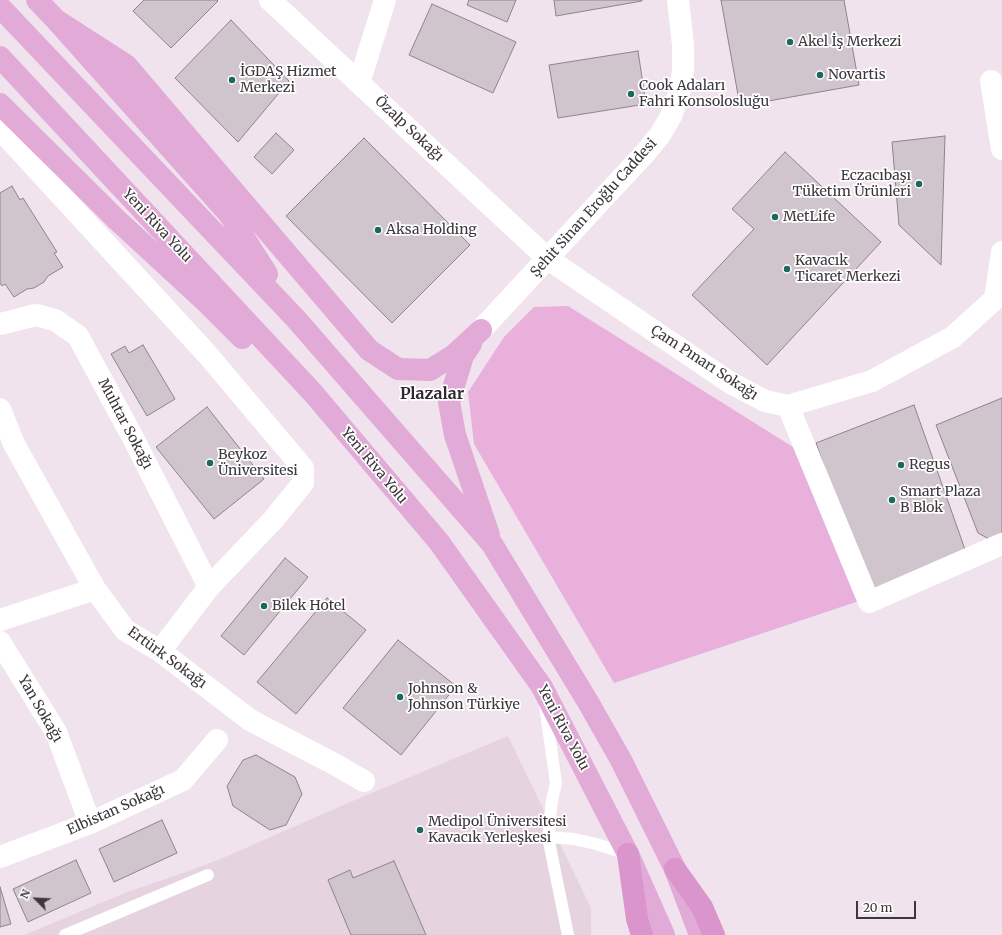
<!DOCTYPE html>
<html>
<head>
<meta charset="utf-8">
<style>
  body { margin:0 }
  #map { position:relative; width:1002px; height:935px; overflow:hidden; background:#f0e3ed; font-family:Merriweather,serif }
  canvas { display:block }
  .north { position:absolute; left:16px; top:879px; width:40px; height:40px; -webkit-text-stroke:3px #fff; paint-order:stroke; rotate:294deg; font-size:11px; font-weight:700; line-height:16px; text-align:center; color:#3c373b }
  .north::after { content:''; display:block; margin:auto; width:14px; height:18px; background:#3c373b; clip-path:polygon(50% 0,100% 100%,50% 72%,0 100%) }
  .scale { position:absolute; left:856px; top:901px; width:60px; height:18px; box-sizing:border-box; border:2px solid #3c373b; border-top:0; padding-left:5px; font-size:12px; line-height:14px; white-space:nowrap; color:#3c373b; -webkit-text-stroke:3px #fff; paint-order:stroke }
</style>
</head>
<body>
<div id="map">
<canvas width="1002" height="935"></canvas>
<div class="north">N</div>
<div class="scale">20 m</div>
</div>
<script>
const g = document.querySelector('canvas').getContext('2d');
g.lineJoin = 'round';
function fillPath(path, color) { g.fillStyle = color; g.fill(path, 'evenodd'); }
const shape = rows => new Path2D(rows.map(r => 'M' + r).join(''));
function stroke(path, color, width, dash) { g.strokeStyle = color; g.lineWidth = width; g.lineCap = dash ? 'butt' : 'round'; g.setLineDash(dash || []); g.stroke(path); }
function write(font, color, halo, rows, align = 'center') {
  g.font = font + ' Merriweather,serif'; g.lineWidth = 3.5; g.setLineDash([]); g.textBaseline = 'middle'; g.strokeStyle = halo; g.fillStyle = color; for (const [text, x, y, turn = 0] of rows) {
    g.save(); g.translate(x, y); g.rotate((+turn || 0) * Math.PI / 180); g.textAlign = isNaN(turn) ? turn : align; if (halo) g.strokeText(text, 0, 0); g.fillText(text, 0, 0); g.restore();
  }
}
const built = shape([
  [508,736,591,908,591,935,24,935,130,891,189,871,223,858,348,803]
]);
const green = shape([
  [568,306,793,447,859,601,614,683,474,444,468,392,504,337,534,307]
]);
const building = shape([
  [144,0,217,0,218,1,171,48,133,11,144,0],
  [469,0,516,0,507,22,467,5,469,0],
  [554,0,642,0,642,1,556,16,554,0],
  [721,0,844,0,859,85,740,106,721,0],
  [432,4,516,42,493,93,409,55,432,4],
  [231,20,289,81,238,142,175,78,231,20],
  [638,51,646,104,558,118,549,65,638,51],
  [276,133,294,150,272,174,254,157,276,133],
  [945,136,941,265,899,225,892,142,945,136],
  [364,138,470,245,392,323,286,216,364,138],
  [785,152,881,242,767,365,692,295,754,229,732,209,785,152],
  [12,186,20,200,23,198,57,252,54,253,63,267,48,276,44,282,34,288,27,289,14,297,5,284,2,286,0,283,0,193,12,186],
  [143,345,175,399,147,416,111,354,125,346,129,353,143,345],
  [1002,398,1002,535,989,539,978,533,936,425,1002,398],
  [914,405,968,558,868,595,816,443,914,405],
  [207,407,264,479,214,519,156,447,207,407],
  [285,558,308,577,244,655,221,636,285,558],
  [327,598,366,630,296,714,257,682,327,598],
  [398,640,456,686,401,755,343,708,398,640],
  [256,755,295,777,302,794,286,825,270,830,233,806,227,786,243,760,256,755],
  [162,820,177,853,114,882,99,849,162,820],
  [76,860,91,893,28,922,13,889,76,860],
  [394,861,426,935,351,935,328,880,350,870,353,878,394,861],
  [0,887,11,924,0,927,0,887]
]);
const service = shape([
  [545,706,556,783,552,800,548,837,568,935],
  [548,837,574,839,596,844,628,854],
  [65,935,208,875]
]);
const minor = shape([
  [270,0,548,259,729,382,765,401,788,406,872,381,953,337,995,299,1002,252],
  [991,81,1002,149],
  [359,83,385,0],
  [0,129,207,354,303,468,303,483,273,520,209,587,160,651],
  [0,324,36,315,55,320,78,336,132,436,209,587],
  [788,406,869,602,1002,544],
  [0,409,14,444,95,589,125,630,160,651,250,720,338,766,364,781],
  [0,620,95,589],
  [0,642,56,732,90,823],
  [0,857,90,823,183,780,217,740]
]);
const tertiary = shape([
  [481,330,646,152,660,135,671,116,679,94,683,71,683,45,678,0]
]);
const trunk = shape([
  [37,0,56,20,229,214,267,274],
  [0,7,296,319,492,544,588,702,621,760,675,869,700,935],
  [56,20,126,65,369,350,398,369,430,370,454,355,481,330],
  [0,57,313,393,439,542,542,687,628,854,664,935],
  [0,104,116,219,207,303,242,338],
  [471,344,463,356,449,402,455,435,489,535]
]);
const motorway = shape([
  [628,854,637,919,642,935],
  [675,869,702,907,714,935]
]);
const markers = [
  [790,42,4,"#1d675f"],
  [820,75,4,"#1d675f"],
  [232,80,4,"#1d675f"],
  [631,94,4,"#1d675f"],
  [919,184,4,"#1d675f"],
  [775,217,4,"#1d675f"],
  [378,230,4,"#1d675f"],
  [787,269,4,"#1d675f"],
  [210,463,4,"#1d675f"],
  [901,465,4,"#1d675f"],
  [892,500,4,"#1d675f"],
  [264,606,4,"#1d675f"],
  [400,697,4,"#1d675f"],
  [420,830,4,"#1d675f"]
];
const poiNames = [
  ["Akel İş Merkezi",798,42],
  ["İGDAŞ Hizmet",240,72],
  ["Merkezi",240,88],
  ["Novartis",828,75],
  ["Cook Adaları",639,86],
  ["Fahri Konsolosluğu",639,102],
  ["Eczacıbaşı",911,176,"right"],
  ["Tüketim Ürünleri",911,192,"right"],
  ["MetLife",783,217],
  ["Aksa Holding",386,230],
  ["Kavacık",795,261],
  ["Ticaret Merkezi",795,277],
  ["Beykoz",218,455],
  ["Üniversitesi",218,471],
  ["Regus",909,465],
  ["Smart Plaza",900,492],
  ["B Blok",900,508],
  ["Bilek Hotel",272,606],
  ["Johnson &",408,689],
  ["Johnson Türkiye",408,705],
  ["Medipol Üniversitesi",428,822],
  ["Kavacık Yerleşkesi",428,838]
];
const streetNames = [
  ["Özalp Sokağı",409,129,43],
  ["Şehit Sinan Eroğlu Caddesi",594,208,-48],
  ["Yeni Riva Yolu",157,226,47],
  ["Çam Pınarı Sokağı",704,363,33],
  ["Muhtar Sokağı",125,424,62],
  ["Yeni Riva Yolu",374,466,50],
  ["Ertürk Sokağı",167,658,36],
  ["Yan Sokağı",40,709,60],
  ["Yeni Riva Yolu",563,728,62],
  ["Elbistan Sokağı",116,810,-24]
];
const quarterNames = [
  ["Plazalar",432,394]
];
fillPath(built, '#e5d3e0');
fillPath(green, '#e9b0dc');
fillPath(building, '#d0c4cd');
stroke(building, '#8f838c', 1);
stroke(service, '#fff', 12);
stroke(minor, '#fff', 22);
stroke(tertiary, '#fff', 22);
stroke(trunk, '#e2aad6', 22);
stroke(motorway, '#da95cc', 22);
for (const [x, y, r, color] of markers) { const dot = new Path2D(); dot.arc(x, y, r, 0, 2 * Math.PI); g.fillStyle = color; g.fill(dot); stroke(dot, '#fff', 1.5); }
write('14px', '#3c373b', '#fff', poiNames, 'left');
write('14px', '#3c373b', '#fff', streetNames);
write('bold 16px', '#30272e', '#fff', quarterNames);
</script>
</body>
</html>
